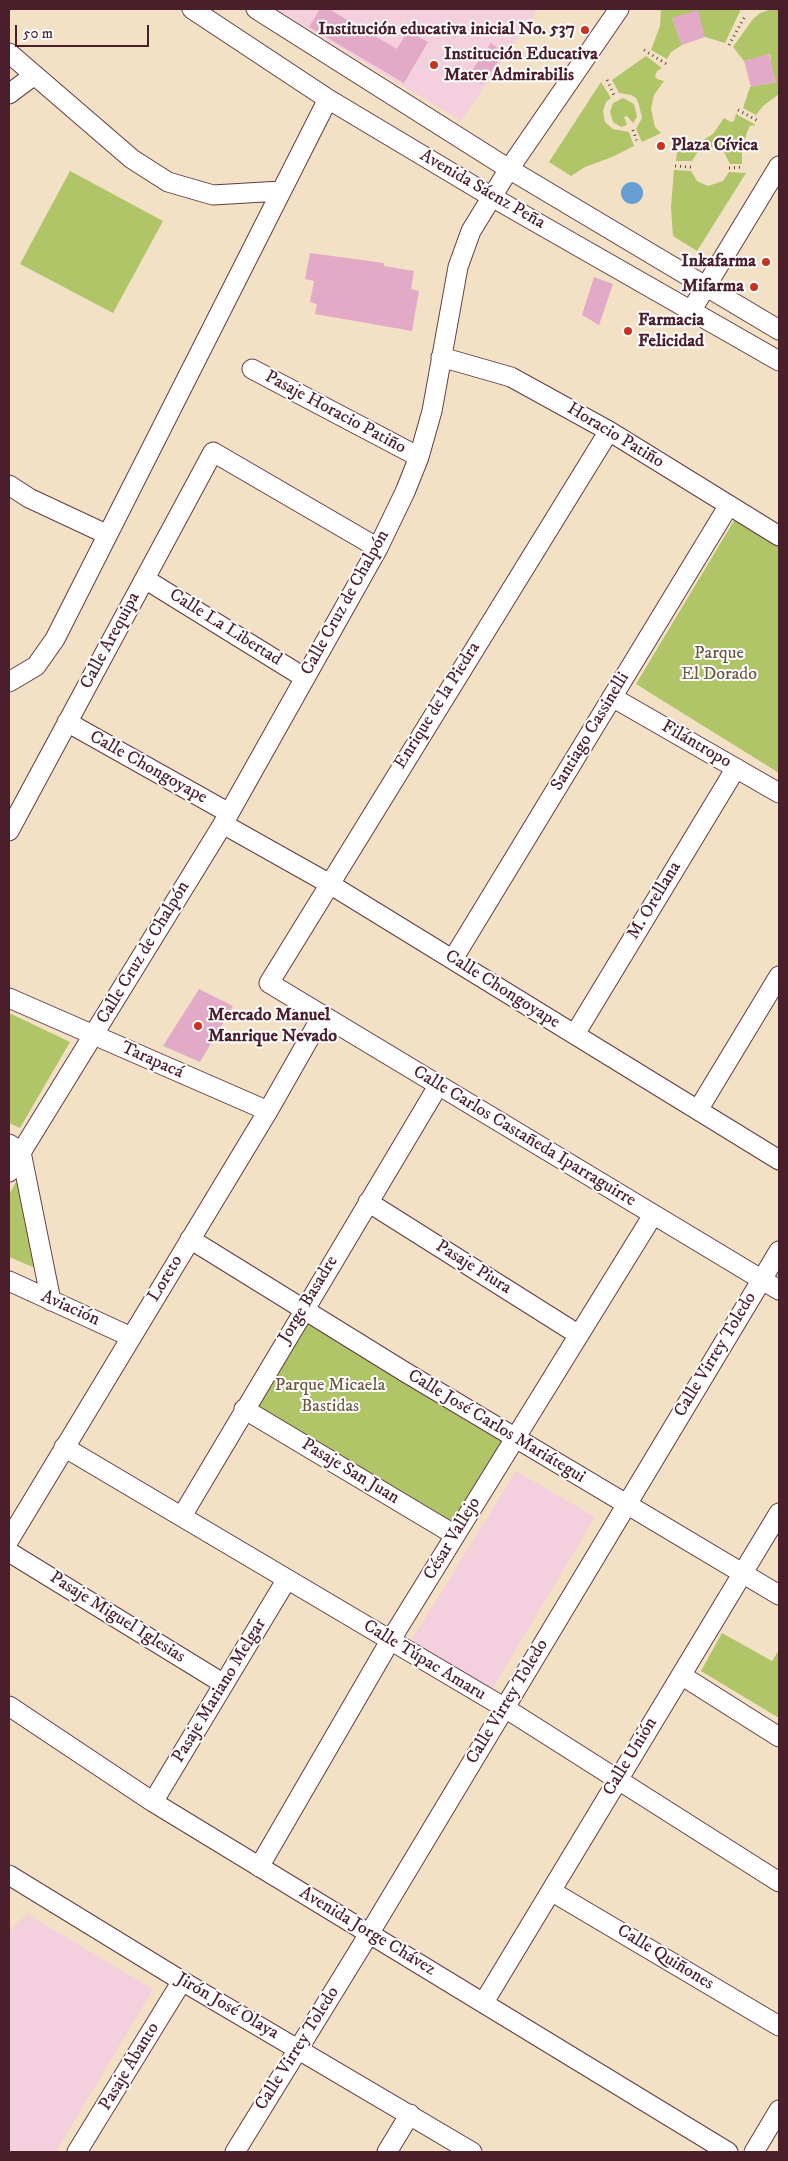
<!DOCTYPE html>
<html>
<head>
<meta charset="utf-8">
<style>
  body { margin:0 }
  #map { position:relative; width:788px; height:2161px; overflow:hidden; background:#f3e1c6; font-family:"IM FELL DW Pica",serif }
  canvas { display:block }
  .frame { position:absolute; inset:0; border:10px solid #4a1f2b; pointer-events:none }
  .scale { position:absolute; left:15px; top:25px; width:134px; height:22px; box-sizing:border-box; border:2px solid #4a1f2b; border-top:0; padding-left:6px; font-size:15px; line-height:18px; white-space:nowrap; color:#4a1f2b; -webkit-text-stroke:4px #fff; paint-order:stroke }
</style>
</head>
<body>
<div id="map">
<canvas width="788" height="2161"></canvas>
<div class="frame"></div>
<div class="scale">50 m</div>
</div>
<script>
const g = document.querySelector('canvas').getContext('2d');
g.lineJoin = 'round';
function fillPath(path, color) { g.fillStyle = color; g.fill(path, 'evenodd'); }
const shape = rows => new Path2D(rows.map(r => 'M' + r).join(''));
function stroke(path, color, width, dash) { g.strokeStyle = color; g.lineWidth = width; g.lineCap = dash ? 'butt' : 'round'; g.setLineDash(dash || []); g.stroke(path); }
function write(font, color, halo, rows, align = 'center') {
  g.font = font + ' "IM FELL DW Pica",serif'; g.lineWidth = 4; g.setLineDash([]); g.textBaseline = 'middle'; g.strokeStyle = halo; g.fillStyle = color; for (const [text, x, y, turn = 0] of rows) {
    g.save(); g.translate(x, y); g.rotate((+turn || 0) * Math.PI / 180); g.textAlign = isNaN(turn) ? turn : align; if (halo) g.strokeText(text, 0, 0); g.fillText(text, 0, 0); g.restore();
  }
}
const built = shape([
  [276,9,538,9,461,121],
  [516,1471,595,1517,492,1690,409,1644],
  [27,1914,153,1989,56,2152,9,2152,9,1932]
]);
const green = shape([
  [661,9,741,9,725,43,705,37,678,17,672,18,682,45,671,52,667,59,651,50,660,26],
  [772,9,779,9,779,94,763,106,756,115,743,108,750,87,776,82,767,62,771,60,770,54,744,61,733,47,753,19,760,13],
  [646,56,662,68,657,71,655,76,657,79,664,81,654,95,651,109,655,127,661,133,642,142,636,129,642,118,639,105,636,98,631,95,619,93,612,80],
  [601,82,611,98,606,102,603,111,605,122,613,129,629,132,634,146,612,157,585,167,571,176,549,162],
  [623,98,634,104,637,117,633,123,627,116,624,117,627,125,621,127,613,122,610,112,613,103],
  [736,114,756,125,750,126,747,132,742,150,742,164,730,164,724,152,714,147,697,153,692,161,676,161,678,142,691,145,700,142,713,134,724,118,731,122,734,121],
  [674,170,691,171,697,181,708,186,723,181,729,172,746,173,697,251,673,236,671,207],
  [70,171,163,221,113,313,20,264],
  [735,519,779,547,779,773,636,684],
  [9,1013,70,1042,20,1128,9,1123],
  [16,1182,20,1182,40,1270,9,1257,9,1195],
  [306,1320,504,1443,451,1529,252,1410],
  [722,1633,772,1661,779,1650,779,1718,701,1671]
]);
const water = shape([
  '621 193a11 11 0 1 1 22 0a11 11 0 1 1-22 0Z'
]);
const building = shape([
  [320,9,329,9,397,49,408,31,428,42,404,83,309,27],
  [698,10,705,37,682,45,672,18],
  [491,43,504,53,482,84,469,75],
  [769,54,776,82,751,87,744,61],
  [310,253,384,263,384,266,414,271,411,289,419,291,412,331,315,314,317,304,310,302,314,281,305,279],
  [594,277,613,284,599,325,582,315],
  [199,989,233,1006,200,1062,163,1046]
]);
const path = shape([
  [729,45,745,16],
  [644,50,668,65],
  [607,80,614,95],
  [738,110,760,122],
  [633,130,638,144],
  [675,166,691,167],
  [729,168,744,167]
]);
const minor = shape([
  [192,9,328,99,492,197,779,361],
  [256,9,509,169,779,330],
  [9,53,132,159,168,182,213,195,281,191],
  [9,94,33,76],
  [691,311,779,166],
  [441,357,511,377,609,431,779,536],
  [252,369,419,457],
  [609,431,269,983,779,1290],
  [9,485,29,498,106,534],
  [145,579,305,678],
  [9,682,36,666,55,639,328,99],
  [612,697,779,793],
  [67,722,229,813],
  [223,824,328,883,779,1160],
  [9,831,213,452,378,548],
  [453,959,729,505],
  [9,998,268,1111],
  [575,1034,736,768],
  [698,1110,779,976],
  [9,1144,21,1152,51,1301],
  [9,1172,223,824,378,548,405,492,419,457,432,411,458,267,471,231,509,169,619,9],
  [368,1202,579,1335],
  [190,1239,405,1372,779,1595],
  [9,1281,131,1337],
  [244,1409,455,1535],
  [64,1447,505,1708,779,1882],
  [182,1516,438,1086],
  [9,1540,268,1111,322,1016],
  [9,1552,224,1684],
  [681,1675,779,1737],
  [9,1706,153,1802,728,2152],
  [153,1802,287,1579],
  [259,1867,390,1641,653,1215],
  [9,1875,182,1981,472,2152],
  [551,1891,779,2026],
  [484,2002,779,1513],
  [77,2152,182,1981],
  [235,2152,369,1934,779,1251],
  [387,2152,410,2114],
  [754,2152,779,2110]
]);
const markers = [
  [585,30,5,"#c8321e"],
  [434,65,5,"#c8321e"],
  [661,146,5,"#c8321e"],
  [766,262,5,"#c8321e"],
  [754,287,5,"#c8321e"],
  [628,331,5,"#c8321e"],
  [198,1026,5,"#c8321e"]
];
const poiNames = [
  ["Institución educativa inicial No. 537",575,30,"right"],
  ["Institución Educativa",444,55],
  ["Mater Admirabilis",444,76],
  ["Plaza Cívica",671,146],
  ["Inkafarma",756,262,"right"],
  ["Mifarma",744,287,"right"],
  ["Farmacia",638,321],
  ["Felicidad",638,342],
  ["Mercado Manuel",208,1016],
  ["Manrique Nevado",208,1037]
];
const streetNames = [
  ["Avenida Sáenz Peña",482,190,30],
  ["Pasaje Horacio Patiño",335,413,28],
  ["Horacio Patiño",615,436,31],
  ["Calle Cruz de Chalpón",346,603,-61],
  ["Calle La Libertad",225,628,32],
  ["Calle Arequipa",111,641,-62],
  ["Enrique de la Piedra",438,706,-58],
  ["Santiago Cassinelli",591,732,-59],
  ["Filántropo",696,745,30],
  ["Calle Chongoyape",148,768,29],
  ["M. Orellana",655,901,-59],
  ["Calle Cruz de Chalpón",144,953,-59],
  ["Calle Chongoyape",502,990,32],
  ["Tarapacá",152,1061,24],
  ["Calle Carlos Castañeda Iparraguirre",524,1137,31],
  ["Pasaje Piura",473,1268,32],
  ["Loreto",166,1279,-59],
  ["Jorge Basadre",309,1300,-59],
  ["Aviación",70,1309,24],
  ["Calle Virrey Toledo",716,1355,-59],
  ["Calle José Carlos Mariátegui",496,1427,31],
  ["Pasaje San Juan",350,1472,31],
  ["César Vallejo",453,1539,-59],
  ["Pasaje Miguel Iglesias",117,1618,32],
  ["Calle Túpac Amaru",424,1661,31],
  ["Pasaje Mariano Melgar",220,1691,-59],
  ["Calle Virrey Toledo",508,1702,-59],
  ["Calle Unión",631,1757,-59],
  ["Avenida Jorge Chávez",367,1932,31],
  ["Calle Quiñones",665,1958,31],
  ["Jirón José Olaya",227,2007,30],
  ["Calle Virrey Toledo",298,2049,-58],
  ["Pasaje Abanto",130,2067,-59]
];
const parkNames = [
  ["Parque",719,654],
  ["El Dorado",719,675],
  ["Parque Micaela",330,1386],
  ["Bastidas",330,1407]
];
fillPath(built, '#f4cfdd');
fillPath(green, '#b0c468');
fillPath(water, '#669ed4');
fillPath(building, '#e3aac7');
stroke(minor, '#633c42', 21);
stroke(path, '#633c42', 3, [1, 4]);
stroke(minor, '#fff', 19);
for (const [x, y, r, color] of markers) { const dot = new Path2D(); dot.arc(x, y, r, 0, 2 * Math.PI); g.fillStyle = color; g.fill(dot); stroke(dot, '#fff', 2); }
write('bold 18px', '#4a1f2b', '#fff', poiNames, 'left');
write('18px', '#4a1f2b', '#fff', streetNames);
write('18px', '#6e5940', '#fff', parkNames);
</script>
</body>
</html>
